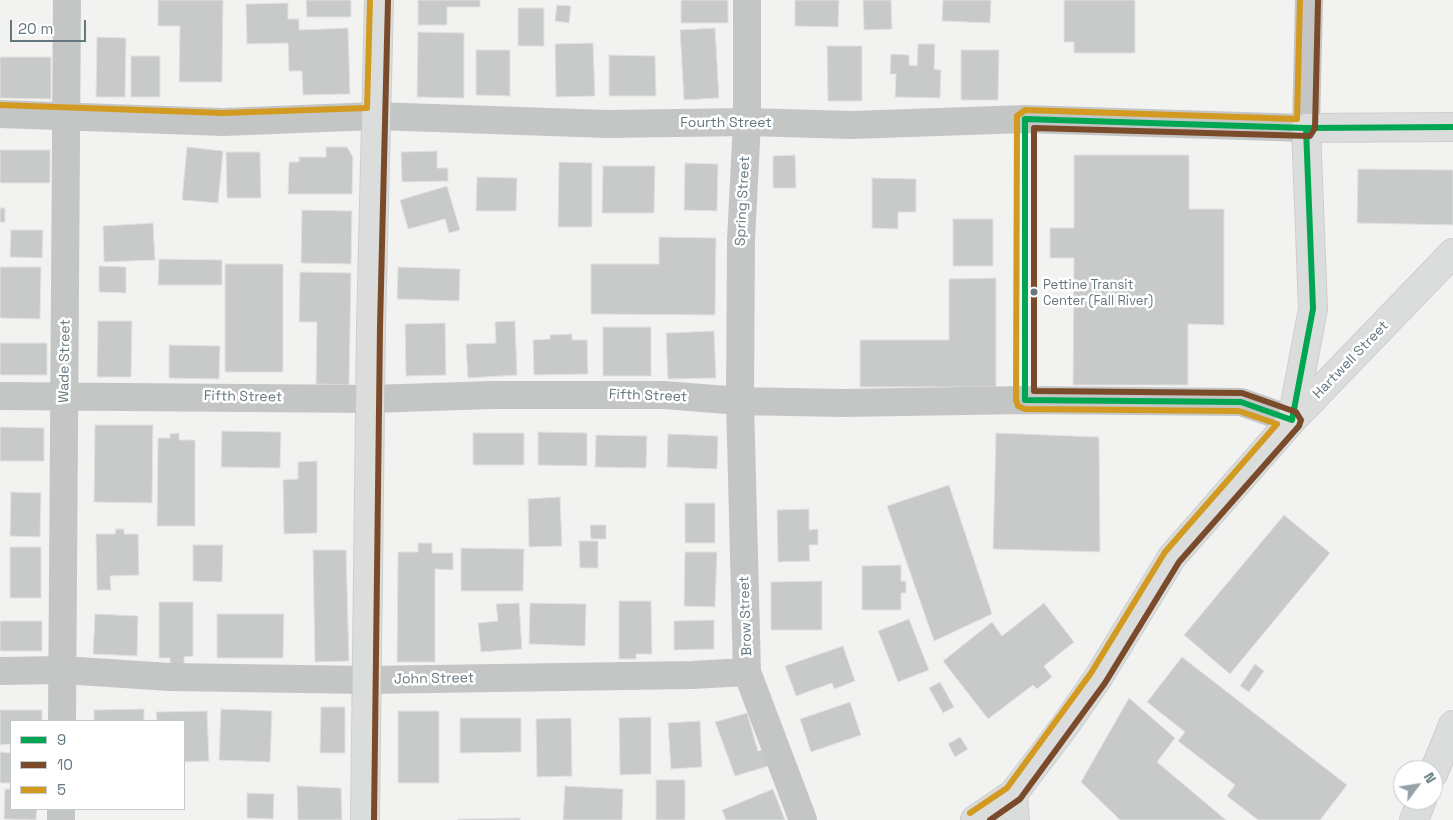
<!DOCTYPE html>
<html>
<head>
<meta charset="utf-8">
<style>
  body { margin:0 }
  #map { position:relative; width:1453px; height:820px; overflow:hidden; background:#f2f2f0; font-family:"Space Grotesk",sans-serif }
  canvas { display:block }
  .legend { position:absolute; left:10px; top:720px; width:175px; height:90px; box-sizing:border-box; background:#fff; border:1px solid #c1c9cc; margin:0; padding:6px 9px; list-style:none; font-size:15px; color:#64777f }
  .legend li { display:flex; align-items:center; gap:10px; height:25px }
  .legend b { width:25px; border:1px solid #c1c9cc }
  .north { position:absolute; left:1393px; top:760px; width:50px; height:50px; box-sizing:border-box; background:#fff; border:1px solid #c1c9cc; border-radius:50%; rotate:59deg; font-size:14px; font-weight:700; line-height:20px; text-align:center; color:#64777f }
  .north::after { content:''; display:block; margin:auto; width:18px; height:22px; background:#96a2a7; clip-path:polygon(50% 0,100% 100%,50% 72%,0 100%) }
  .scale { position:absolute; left:10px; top:20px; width:76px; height:22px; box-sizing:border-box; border:2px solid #64777f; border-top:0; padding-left:6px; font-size:15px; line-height:18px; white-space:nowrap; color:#64777f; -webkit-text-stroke:4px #fff; paint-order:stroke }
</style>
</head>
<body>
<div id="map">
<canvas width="1453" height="820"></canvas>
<ul class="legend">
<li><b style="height:6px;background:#00a651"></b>9</li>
<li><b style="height:6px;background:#7a4b2a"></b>10</li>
<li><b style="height:6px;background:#d29a20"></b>5</li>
</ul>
<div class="north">N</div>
<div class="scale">20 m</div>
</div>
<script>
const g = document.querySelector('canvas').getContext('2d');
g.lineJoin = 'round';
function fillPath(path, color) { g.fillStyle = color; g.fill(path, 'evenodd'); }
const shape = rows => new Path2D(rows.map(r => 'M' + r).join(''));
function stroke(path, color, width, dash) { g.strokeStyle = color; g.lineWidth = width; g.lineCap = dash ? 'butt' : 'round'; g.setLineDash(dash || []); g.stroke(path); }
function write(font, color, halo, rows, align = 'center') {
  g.font = font + ' "Space Grotesk",sans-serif'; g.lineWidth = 5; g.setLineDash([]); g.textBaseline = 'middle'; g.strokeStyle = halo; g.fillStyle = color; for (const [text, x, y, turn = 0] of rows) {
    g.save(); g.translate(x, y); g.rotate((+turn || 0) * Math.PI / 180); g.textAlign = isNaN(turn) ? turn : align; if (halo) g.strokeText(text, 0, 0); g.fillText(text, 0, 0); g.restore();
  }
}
const building = shape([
  [158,0,223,0,222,82,179,82,180,26,158,26,158,0],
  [306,0,351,0,351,17,307,17,306,0],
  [418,0,480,0,480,7,447,7,447,25,418,25,418,0],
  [681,0,728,0,728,23,681,23,681,0],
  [795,0,839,0,838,27,795,26,795,0],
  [863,0,891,0,892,29,864,30,863,0],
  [943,0,991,0,990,23,942,21,943,0],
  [1064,0,1135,0,1135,53,1074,53,1074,42,1064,42,1064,0],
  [288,3,288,19,299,19,299,30,348,28,350,94,303,95,302,71,289,71,288,43,247,44,246,4,288,3],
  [557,5,571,6,569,23,555,21,557,5],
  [518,8,544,8,544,46,518,46,518,8],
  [715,28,719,98,684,100,680,30,715,28],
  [418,32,464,33,464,98,417,97,418,32],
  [97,37,126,38,125,97,96,97,97,37],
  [593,43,595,96,556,97,555,44,593,43],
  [918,44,935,44,934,69,941,70,940,98,895,97,896,74,890,74,891,54,909,55,909,65,917,66,918,44],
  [827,46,862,46,862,101,828,101,827,46],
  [476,50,510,50,510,96,476,95,476,50],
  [961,50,999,50,998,100,961,100,961,50],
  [609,55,655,56,656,96,609,96,609,55],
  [131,56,160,56,160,97,131,97,131,56],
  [0,57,51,57,51,99,0,98,0,57],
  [187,147,223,151,218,203,182,200,187,147],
  [326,147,347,147,353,157,352,194,288,194,289,162,299,162,299,157,326,157,326,147],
  [0,150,50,150,50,183,0,183,0,150],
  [437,151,437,168,448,168,448,181,402,182,401,152,437,151],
  [226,152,260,152,261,198,227,198,226,152],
  [795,155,796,188,773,188,773,156,795,155],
  [1074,155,1189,155,1189,209,1224,209,1224,325,1188,324,1188,385,1073,385,1074,258,1050,258,1050,228,1074,228,1074,155],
  [559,162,592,163,592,227,558,227,559,162],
  [685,163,718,164,717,211,684,210,685,163],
  [603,166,655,166,654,213,602,213,603,166],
  [1358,169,1453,170,1453,225,1357,223,1358,169],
  [477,177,517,178,516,211,476,211,477,177],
  [872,178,916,179,916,212,898,212,898,229,872,228,872,178],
  [447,186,460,230,449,233,445,219,408,229,400,200,447,186],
  [0,208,5,208,5,222,0,222,0,208],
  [302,210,352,211,351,264,301,263,302,210],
  [953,219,993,219,993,266,953,266,953,219],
  [153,223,155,260,104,262,103,226,153,223],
  [11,230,43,230,42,258,10,257,11,230],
  [659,237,716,238,715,315,591,314,591,264,659,264,659,237],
  [159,259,222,260,222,285,158,285,159,259],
  [225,264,283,264,283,372,225,372,225,264],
  [99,266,126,267,126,293,99,292,99,266],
  [0,267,41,267,40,319,0,318,0,267],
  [398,267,460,269,459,301,397,299,398,267],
  [300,272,351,273,349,385,316,384,317,322,299,322,300,272],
  [996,278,996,387,860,387,860,340,949,340,949,279,996,278],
  [98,321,132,321,131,377,97,377,98,321],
  [515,321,517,375,468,378,466,344,496,343,495,322,515,321],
  [445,323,446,375,406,376,405,324,445,323],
  [603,327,651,327,651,376,603,376,603,327],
  [714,331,716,378,668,379,666,333,714,331],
  [572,334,572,340,587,340,588,374,534,375,533,340,550,339,550,335,572,334],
  [0,343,47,343,47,375,0,375,0,343],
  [169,345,220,346,219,379,169,378,169,345],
  [95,425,153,425,152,503,94,502,95,425],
  [0,427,44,428,44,461,0,461,0,427],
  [222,431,281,432,280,468,221,467,222,431],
  [538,432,587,433,587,466,538,465,538,432],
  [179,433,179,440,195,440,195,526,157,526,158,438,170,438,170,434,179,433],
  [473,433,524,433,524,465,473,465,473,433],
  [996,433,1099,437,1100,552,993,549,996,433],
  [668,434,718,436,717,469,667,467,668,434],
  [596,435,647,436,646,468,595,467,596,435],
  [317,461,317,533,284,534,283,480,298,479,298,462,317,461],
  [949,485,992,614,934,641,887,506,949,485],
  [11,492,41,493,40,537,10,536,11,492],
  [560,497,562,546,529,547,528,499,560,497],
  [685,503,715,503,715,543,685,543,685,503],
  [809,509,809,530,818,529,818,545,809,545,810,561,778,562,777,510,809,509],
  [1284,515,1330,553,1230,674,1184,635,1284,515],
  [590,525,606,525,606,539,591,539,590,525],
  [116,529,124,529,124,534,138,534,139,575,110,576,111,590,97,590,96,534,115,534,116,529],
  [579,541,598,541,598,568,580,568,579,541],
  [418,543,432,543,432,553,453,553,453,570,435,569,435,662,397,662,398,552,418,552,418,543],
  [193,545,223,545,222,582,193,581,193,545],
  [10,547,41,547,41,598,10,598,10,547],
  [461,548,524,549,523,591,461,591,461,548],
  [313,550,346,550,349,661,315,662,313,550],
  [685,552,717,552,715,607,684,606,685,552],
  [901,565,901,581,906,581,906,593,901,593,901,610,862,610,862,566,901,565],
  [822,581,822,630,771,630,771,582,822,581],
  [619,601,651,601,652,654,636,654,636,659,619,659,619,601],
  [159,602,193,602,193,656,184,657,184,665,170,665,170,658,159,658,159,602],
  [519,603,522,649,481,652,478,623,498,621,496,604,519,603],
  [530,603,586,604,585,646,529,644,530,603],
  [1044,603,1074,642,1044,666,1052,677,1037,689,1033,685,988,719,943,661,992,622,1002,636,1044,603],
  [95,614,138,616,137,656,93,654,95,614],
  [217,614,284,614,283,658,217,658,217,614],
  [909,619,929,670,898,682,878,631,909,619],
  [714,620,714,649,674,650,674,621,714,620],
  [0,621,42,621,42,651,0,651,0,621],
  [843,646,855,681,834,689,832,683,796,696,785,666,843,646],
  [1182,657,1347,785,1320,820,1258,820,1227,796,1235,785,1178,741,1185,732,1147,702,1182,657],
  [1255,664,1264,671,1249,692,1240,686,1255,664],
  [940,682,954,707,943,713,929,688,940,682],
  [1129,698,1175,738,1157,762,1226,820,1120,820,1081,782,1129,698],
  [850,702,861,735,811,752,800,719,850,702],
  [321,707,345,707,345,753,320,753,321,707],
  [144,709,144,721,94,721,94,710,144,709],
  [221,709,272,711,270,762,219,760,221,709],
  [0,710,42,710,42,721,11,721,11,744,0,745,0,710],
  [207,711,209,761,184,762,184,721,157,721,156,712,207,711],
  [398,711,439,711,439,783,398,783,398,711],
  [747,713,758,751,764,749,769,766,735,776,715,722,747,713],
  [651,717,651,774,620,775,619,718,651,717],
  [460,718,521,718,521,752,460,753,460,718],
  [571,718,572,776,537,777,536,719,571,718],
  [700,721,702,767,671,769,668,723,700,721],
  [960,737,968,749,955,757,948,744,960,737],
  [0,752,11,753,11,783,0,783,0,752],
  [656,780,685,780,685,820,656,820,656,780],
  [297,786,341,788,342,820,298,820,297,786],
  [565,786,623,789,622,820,563,820,565,786],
  [5,789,11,789,11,809,37,809,36,820,4,819,5,789],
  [773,789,785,820,726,820,722,810,773,789],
  [247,793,274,794,273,819,247,818,247,793],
  [520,818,520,820,458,820,458,819,520,818]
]);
const minor = shape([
  [747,0,747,122,741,240,740,401,747,672,803,820],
  [0,114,223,122,376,116,607,124,747,122,852,125,1025,119,1306,128],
  [0,396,371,399,492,395,664,395,740,401,842,403,1025,400,1241,402,1292,420],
  [0,671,63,670,170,677,367,680,692,675,747,672],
  [62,721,67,0],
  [61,809,61,820]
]);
const tertiary = shape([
  [1306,128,1309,0]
]);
const secondary = shape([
  [1292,420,1313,309,1306,128,1453,127],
  [365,820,371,327,379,0],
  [975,820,1013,794,1064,727,1098,678,1172,557,1292,420,1453,253]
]);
const motorway = shape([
  [1433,774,1453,725],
  [1013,794,1015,820],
  [1414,820,1422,800]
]);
const bus1 = shape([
  [1025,119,1306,128,1453,127],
  [1025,119,1025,400],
  [1025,400,1241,402,1292,420],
  [1292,420,1313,309,1306,128]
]);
const bus2 = shape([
  [374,820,380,327,388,0],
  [990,820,1020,799,1105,683,1179,562,1299,426,1301,420,1296,412,1242,393,1034,391,1034,128,1310,136,1315,128,1318,0]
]);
const bus3 = shape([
  [0,105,223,113,367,108,370,0],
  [970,813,1007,788,1091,673,1165,552,1277,424,1239,411,1025,409,1018,406,1016,400,1017,116,1025,110,1297,119,1300,0]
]);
const markers = [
  [1034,292,4.5,"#64777f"]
];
const busNames = [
  ["Pettine Transit",1043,285],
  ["Center (Fall River)",1043,301]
];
const streetNames = [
  ["Fourth Street",726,123],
  ["Spring Street",743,201,-87],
  ["Hartwell Street",1351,360,-46],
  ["Wade Street",65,361,-89],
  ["Fifth Street",648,396,2],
  ["Fifth Street",243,397,1],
  ["Brow Street",746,616,-92],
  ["John Street",434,679,-1]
];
fillPath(building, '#c8caca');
stroke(building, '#e1e1e0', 1);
stroke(secondary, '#cdcfce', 30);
stroke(motorway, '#cecfcf', 30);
stroke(minor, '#c4c6c6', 28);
stroke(tertiary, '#c4c6c6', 28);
stroke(secondary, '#dbdcdc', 28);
stroke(motorway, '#dbdcdc', 28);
stroke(bus1, '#00a651', 6);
stroke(bus2, '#7a4b2a', 6);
stroke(bus3, '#d29a20', 6);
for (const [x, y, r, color] of markers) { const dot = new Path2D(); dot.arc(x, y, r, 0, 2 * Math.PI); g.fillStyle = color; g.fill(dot); stroke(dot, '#fff', 2); }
write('13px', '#64777f', '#fff', busNames, 'left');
write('14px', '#64777f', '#fff', streetNames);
</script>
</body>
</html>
